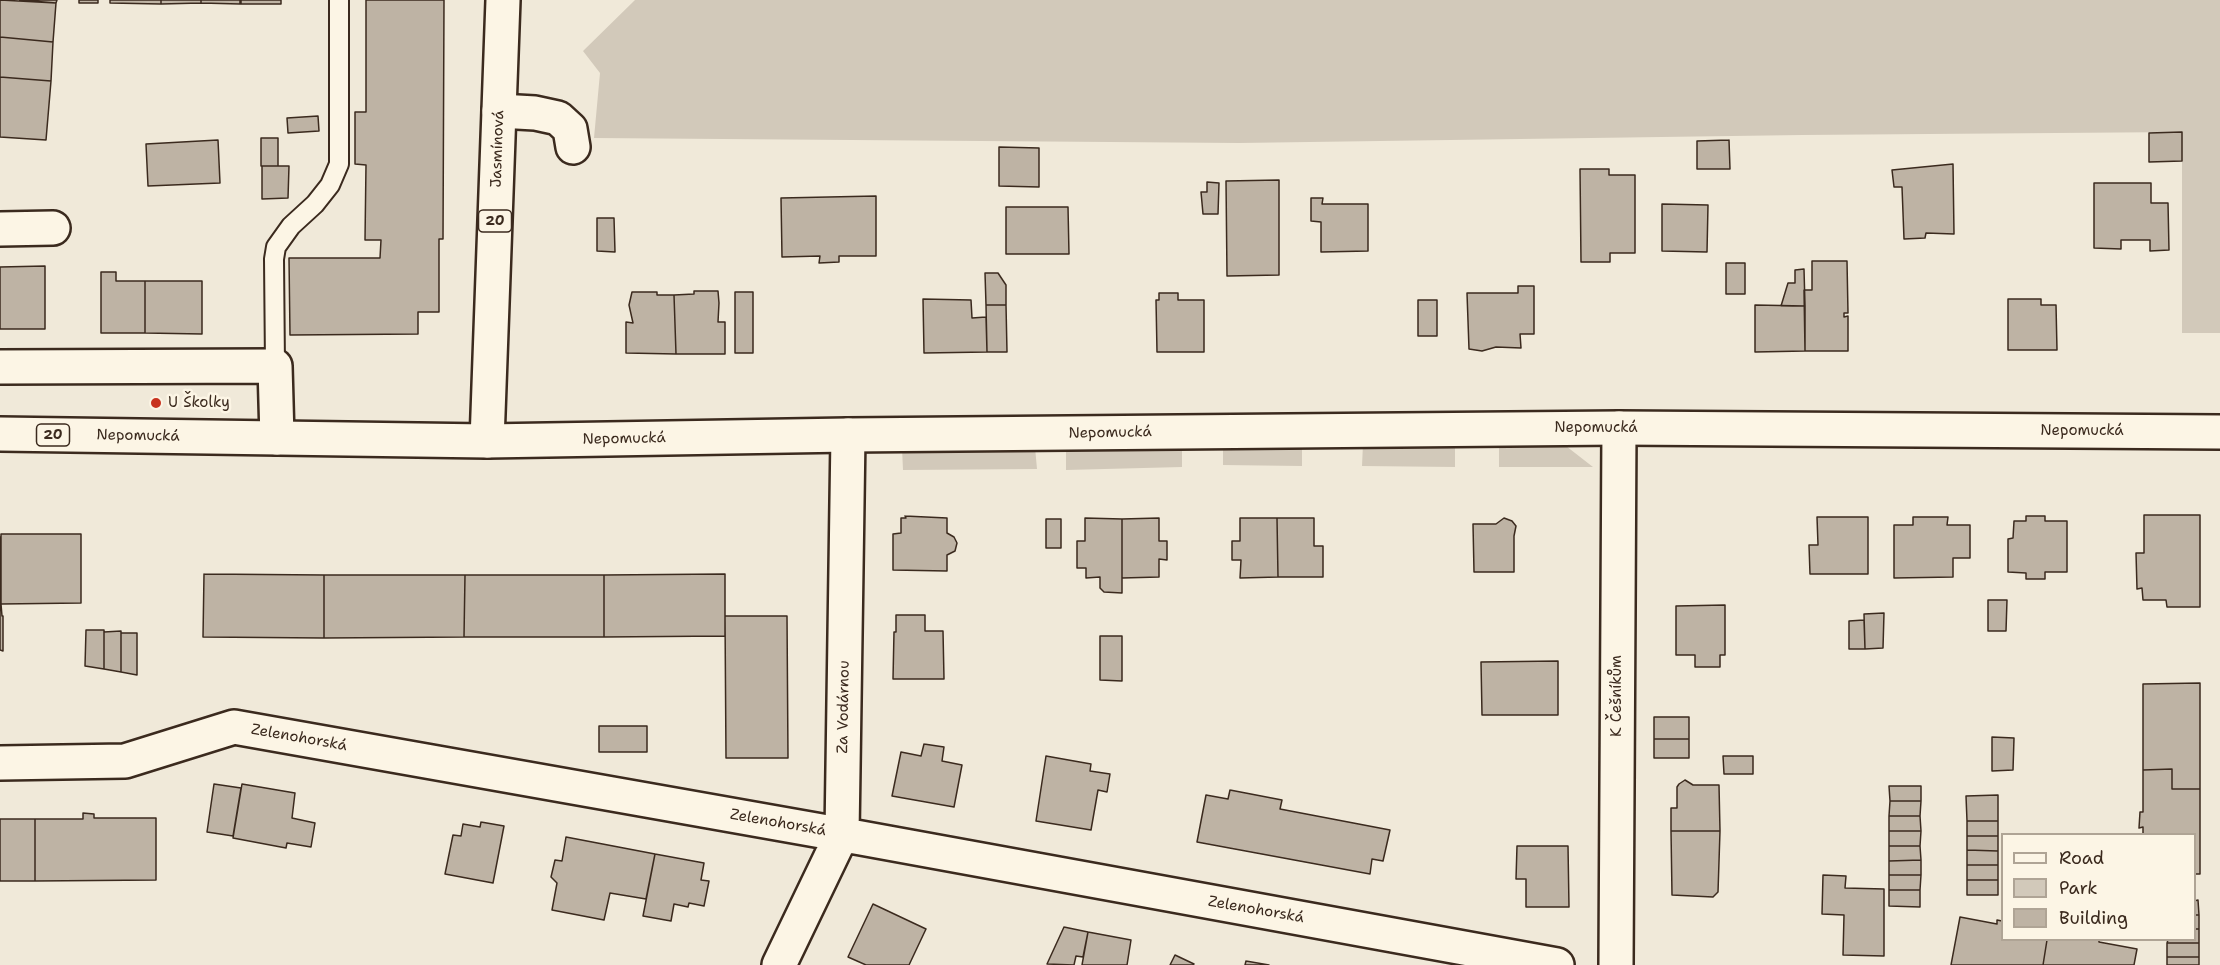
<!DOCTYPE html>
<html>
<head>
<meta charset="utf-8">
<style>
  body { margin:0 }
  #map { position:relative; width:2220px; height:965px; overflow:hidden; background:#f0e9d9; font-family:"Shantell Sans",sans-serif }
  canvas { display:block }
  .legend { position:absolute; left:2001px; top:833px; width:195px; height:108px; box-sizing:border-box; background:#fcf5e5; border:2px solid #afa495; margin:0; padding:8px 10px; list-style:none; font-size:18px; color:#3b2a1e }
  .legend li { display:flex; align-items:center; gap:12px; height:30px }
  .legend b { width:30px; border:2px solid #afa495 }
</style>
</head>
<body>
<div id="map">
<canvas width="2220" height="965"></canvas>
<ul class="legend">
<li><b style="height:8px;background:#fcf5e5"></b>Road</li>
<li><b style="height:16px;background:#d2c9ba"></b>Park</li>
<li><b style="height:16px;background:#beb3a4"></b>Building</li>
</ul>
</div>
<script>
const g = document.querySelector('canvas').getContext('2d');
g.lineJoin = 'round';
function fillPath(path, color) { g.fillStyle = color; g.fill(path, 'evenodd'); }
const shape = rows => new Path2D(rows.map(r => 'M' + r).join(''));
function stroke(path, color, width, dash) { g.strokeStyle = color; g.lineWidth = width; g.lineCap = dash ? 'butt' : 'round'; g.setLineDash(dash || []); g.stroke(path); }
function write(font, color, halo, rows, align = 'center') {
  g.font = font + ' "Shantell Sans",sans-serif'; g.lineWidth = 5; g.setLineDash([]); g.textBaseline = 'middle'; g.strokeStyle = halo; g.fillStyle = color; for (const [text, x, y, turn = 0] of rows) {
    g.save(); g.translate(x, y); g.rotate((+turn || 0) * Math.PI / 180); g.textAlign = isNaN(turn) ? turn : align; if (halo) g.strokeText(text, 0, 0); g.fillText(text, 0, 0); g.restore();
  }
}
const green = shape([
  [635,0,2220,0,2220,333,2182,333,2182,132,1802,135,1239,143,594,138,600,73,583,51],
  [1223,443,1302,444,1302,466,1223,465],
  [1363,444,1455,445,1455,467,1362,466],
  [1182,445,1182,467,1066,470,1066,447],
  [1499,445,1566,446,1593,467,1499,467],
  [1035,447,1037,469,903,470,902,448]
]);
const building = shape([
  [0,0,56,3,53,42,0,37,0,0],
  [20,0,57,0,56,3,20,0],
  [79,0,98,0,98,3,79,3,79,0],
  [110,0,161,0,161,4,110,3,110,0],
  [161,0,201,0,201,3,161,4,161,0],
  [201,0,240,0,240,4,201,3,201,0],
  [241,0,281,0,281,4,241,4,241,0],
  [366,0,444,0,443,239,439,239,439,312,418,312,418,334,290,335,289,258,380,258,381,240,365,240,366,165,355,164,355,112,366,112,366,0],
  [0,37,53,42,51,81,0,77,0,37],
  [0,77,51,81,46,140,0,137,0,77],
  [318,116,319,131,288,133,287,118,318,116],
  [2182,132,2182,161,2149,162,2149,133,2182,132],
  [261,138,278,138,278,166,261,166,261,138],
  [218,140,220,183,148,186,146,144,218,140],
  [1729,140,1730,169,1697,169,1697,141,1729,140],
  [999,147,1039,148,1039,187,999,186,999,147],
  [1953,164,1954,234,1926,233,1925,238,1904,239,1902,187,1894,187,1892,170,1953,164],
  [262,166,289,166,288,198,262,199,262,166],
  [1580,169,1609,169,1609,175,1635,175,1635,253,1610,253,1610,262,1581,262,1580,169],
  [1279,180,1279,275,1227,276,1226,181,1279,180],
  [1207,182,1219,183,1218,214,1203,214,1201,192,1207,192,1207,182],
  [2094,183,2151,183,2151,203,2168,203,2169,250,2150,251,2150,240,2121,240,2121,249,2094,248,2094,183],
  [876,196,876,256,839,256,839,262,819,263,820,256,782,257,781,198,876,196],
  [1311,198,1323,198,1322,204,1368,204,1368,251,1321,252,1321,222,1311,221,1311,198],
  [1662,204,1708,205,1707,252,1662,251,1662,204],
  [1006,207,1068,207,1069,254,1006,254,1006,207],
  [597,218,614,218,615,252,597,251,597,218],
  [1812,261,1847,261,1848,313,1844,313,1844,317,1848,316,1848,351,1805,351,1804,290,1812,290,1812,261],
  [1726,263,1745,263,1745,294,1726,294,1726,263],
  [45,266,45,329,0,329,0,267,45,266],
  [1804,269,1805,306,1781,306,1788,283,1795,283,1795,270,1804,269],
  [101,272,116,272,116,281,145,281,145,333,101,333,101,272],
  [985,273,998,273,1006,285,1006,305,986,305,985,273],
  [145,281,202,281,202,334,145,333,145,281],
  [1518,286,1534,286,1534,334,1520,334,1521,348,1496,347,1482,351,1469,349,1467,293,1518,293,1518,286],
  [694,291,718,291,719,303,718,322,725,322,725,354,676,354,674,295,694,294,694,291],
  [632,292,657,292,657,295,674,295,676,354,626,353,626,322,633,323,629,305,632,292],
  [735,292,753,292,753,353,735,353,735,292],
  [1159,293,1178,293,1178,300,1204,300,1204,352,1157,352,1156,300,1159,300,1159,293],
  [923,299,971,300,972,318,986,317,987,352,924,353,923,299],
  [2008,299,2041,299,2041,305,2056,305,2057,350,2008,350,2008,299],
  [1418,300,1437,300,1437,336,1418,336,1418,300],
  [986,305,1006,305,1007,352,987,352,986,305],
  [1755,305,1805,306,1805,351,1755,352,1755,305],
  [2144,515,2200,515,2200,607,2167,607,2166,600,2143,600,2142,588,2137,589,2136,553,2144,553,2144,515],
  [905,516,947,518,947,533,954,537,957,543,955,551,947,555,947,571,893,570,893,534,901,533,901,518,906,518,905,516],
  [2026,516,2045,516,2045,521,2067,521,2067,572,2045,572,2045,579,2026,579,2026,573,2008,572,2008,539,2013,538,2014,521,2026,521,2026,516],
  [1817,517,1868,517,1868,574,1810,574,1809,545,1818,545,1817,517],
  [1913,517,1948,517,1947,525,1970,525,1970,558,1953,558,1953,577,1894,578,1894,525,1913,525,1913,517],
  [1085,518,1122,519,1122,593,1104,592,1100,588,1100,577,1086,578,1086,568,1077,568,1077,541,1085,541,1085,518],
  [1159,518,1159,541,1167,541,1167,560,1159,559,1159,577,1122,578,1122,519,1159,518],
  [1240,518,1277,518,1278,577,1240,578,1241,560,1232,560,1232,541,1240,541,1240,518],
  [1277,518,1314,518,1314,546,1323,546,1323,577,1278,577,1277,518],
  [1504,518,1512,521,1516,526,1514,536,1514,572,1474,572,1473,524,1496,524,1504,518],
  [1046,519,1061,519,1061,548,1046,548,1046,519],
  [1,534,81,534,81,603,1,604,1,534],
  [0,537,1,604,2,616,3,616,3,651,0,650,0,537],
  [204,574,324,575,324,638,203,637,204,574],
  [725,574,725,636,604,637,604,575,725,574],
  [324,575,465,575,464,637,324,638,324,575],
  [465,575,604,575,604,637,464,637,465,575],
  [1988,600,2007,600,2006,631,1988,631,1988,600],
  [1725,605,1725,655,1720,655,1720,667,1695,667,1695,655,1676,655,1676,606,1725,605],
  [1884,613,1883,648,1865,649,1864,614,1884,613],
  [896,615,925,615,925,631,943,631,944,679,893,679,894,632,896,632,896,615],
  [725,616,787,616,788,758,726,758,725,616],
  [1864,620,1865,649,1849,649,1849,621,1864,620],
  [86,630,104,630,104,669,85,666,86,630],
  [121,631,121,672,104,669,104,632,121,631],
  [121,633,137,633,137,675,121,672,121,633],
  [1100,636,1122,636,1122,681,1100,680,1100,636],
  [1558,661,1558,715,1482,715,1481,662,1558,661],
  [2200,683,2200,789,2172,789,2172,769,2143,770,2143,684,2200,683],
  [1654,717,1689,717,1689,739,1654,739,1654,717],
  [599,726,647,726,647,752,599,752,599,726],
  [1992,737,2014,738,2013,770,1992,771,1992,737],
  [1654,739,1689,739,1689,758,1654,758,1654,739],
  [924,744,944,747,942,761,962,765,954,807,892,796,901,752,921,756,924,744],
  [1046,756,1091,764,1090,771,1110,774,1107,792,1098,790,1091,830,1036,821,1046,756],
  [1723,756,1753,756,1753,774,1724,774,1723,756],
  [2172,769,2172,789,2200,789,2200,874,2194,874,2194,834,2143,834,2143,827,2139,828,2140,812,2143,812,2143,770,2172,769],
  [1685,780,1693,785,1719,785,1720,831,1671,831,1671,808,1677,808,1677,787,1679,784,1685,780],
  [214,784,241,788,233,836,207,832,214,784],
  [242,784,295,793,292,818,315,823,311,847,287,843,286,848,233,838,242,784],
  [1889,786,1921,786,1921,801,1890,801,1889,786],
  [1230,790,1282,800,1280,809,1390,830,1383,861,1372,859,1370,874,1197,842,1206,795,1228,799,1230,790],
  [1998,795,1998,821,1967,821,1966,796,1998,795],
  [1890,801,1921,801,1920,816,1889,816,1890,801],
  [83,813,94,814,94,818,156,818,156,880,35,881,35,819,83,819,83,813],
  [1889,816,1920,816,1921,831,1889,831,1889,816],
  [0,819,35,819,35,881,0,881,0,819],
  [1967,821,1998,821,1998,836,1967,836,1967,821],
  [481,822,504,826,493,883,445,874,453,835,461,836,463,824,480,827,481,822],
  [1671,831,1720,831,1718,892,1713,897,1672,895,1671,831],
  [1889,831,1921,831,1920,846,1889,846,1889,831],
  [1967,836,1998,836,1998,851,1967,850,1967,836],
  [566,837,655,854,646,899,610,893,604,920,552,910,557,883,551,877,555,860,562,861,566,837],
  [1517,846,1568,846,1569,907,1526,907,1526,879,1516,879,1517,846],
  [1889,846,1920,846,1921,860,1889,861,1889,846],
  [1967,850,1998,851,1998,865,1967,865,1967,850],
  [655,854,704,863,701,880,709,881,704,906,689,903,688,907,674,904,671,921,643,916,655,854],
  [1921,860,1921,875,1889,875,1889,861,1921,860],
  [1967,865,1998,865,1998,880,1967,880,1967,865],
  [1823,875,1846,876,1845,888,1884,889,1884,956,1843,955,1844,915,1822,914,1823,875],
  [1889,875,1921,875,1920,890,1889,890,1889,875],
  [1967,880,1998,880,1998,895,1967,895,1967,880],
  [1889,890,1920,890,1920,907,1889,906,1889,890],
  [2198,900,2199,915,2194,915,2194,901,2198,900],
  [873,904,926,929,909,965,866,965,848,957,873,904],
  [2194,915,2199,915,2199,929,2194,929,2194,915],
  [1960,917,1997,924,1997,920,2002,921,2002,940,2047,940,2043,965,1951,965,1960,917],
  [1064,927,1088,932,1083,957,1076,956,1074,965,1047,964,1064,927],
  [2194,929,2199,929,2199,943,2167,943,2168,940,2194,940,2194,929],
  [1088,932,1131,940,1127,965,1082,965,1088,932],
  [2047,940,2099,940,2099,942,2137,949,2134,965,2043,965,2047,940],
  [2167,943,2199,943,2199,957,2167,957,2167,943],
  [1175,955,1194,964,1193,965,1170,965,1175,955],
  [2167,957,2199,957,2199,965,2167,965,2167,957],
  [1246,961,1269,965,1245,965,1246,961]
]);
const lane = shape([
  [275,366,274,259,276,247,291,226,315,204,330,185,339,164,339,0]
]);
const street = shape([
  [499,111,535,113,558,118,570,129,573,147],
  [0,229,53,228],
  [0,367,275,366,277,438],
  [0,763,125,761,234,727,861,838,1557,965],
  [779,965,842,834,848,435],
  [1616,965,1619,428]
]);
const secondary = shape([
  [487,441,848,435,1619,428,2220,432]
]);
const primary = shape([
  [0,434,487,441,503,0]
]);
const markers = [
  [156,403,6,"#c8321e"]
];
const shields = [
  [495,221,33],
  [53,435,33]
];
const shieldNames = [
  ["20",495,221],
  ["20",53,435]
];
const streetNames = [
  ["Jasmínová",498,149,-88],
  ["Nepomucká",1596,428],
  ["Nepomucká",2082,431],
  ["Nepomucká",1110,433,-1],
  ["Nepomucká",138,436,1],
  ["Nepomucká",624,439,-1],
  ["K Češníkům",1617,696,-90],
  ["Za Vodárnou",844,707,-89],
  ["Zelenohorská",299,738,10],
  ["Zelenohorská",778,823,10],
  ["Zelenohorská",1256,910,10]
];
const poiNames = [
  ["U Školky",168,403]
];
fillPath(green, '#d2c9ba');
fillPath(building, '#beb3a4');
stroke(building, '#3b2a1e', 1.5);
stroke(lane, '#3b2a1e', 22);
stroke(street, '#3b2a1e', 38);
stroke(secondary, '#3b2a1e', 38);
stroke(primary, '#3b2a1e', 38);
stroke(lane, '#fcf5e5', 18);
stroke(street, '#fcf5e5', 33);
stroke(secondary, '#fcf5e5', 33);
stroke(primary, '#fcf5e5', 33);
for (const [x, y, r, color] of markers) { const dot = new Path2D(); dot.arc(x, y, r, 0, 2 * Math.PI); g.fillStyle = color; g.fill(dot); stroke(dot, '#fcf5e5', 2); }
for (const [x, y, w] of shields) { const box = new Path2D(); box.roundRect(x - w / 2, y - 11, w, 22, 4.5); g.fillStyle = '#fcf5e5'; g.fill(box); stroke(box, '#3b2a1e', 1.5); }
write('bold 14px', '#3b2a1e', null, shieldNames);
write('15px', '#3b2a1e', '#fcf5e5', streetNames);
write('15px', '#3b2a1e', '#fcf5e5', poiNames, 'left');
</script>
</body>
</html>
